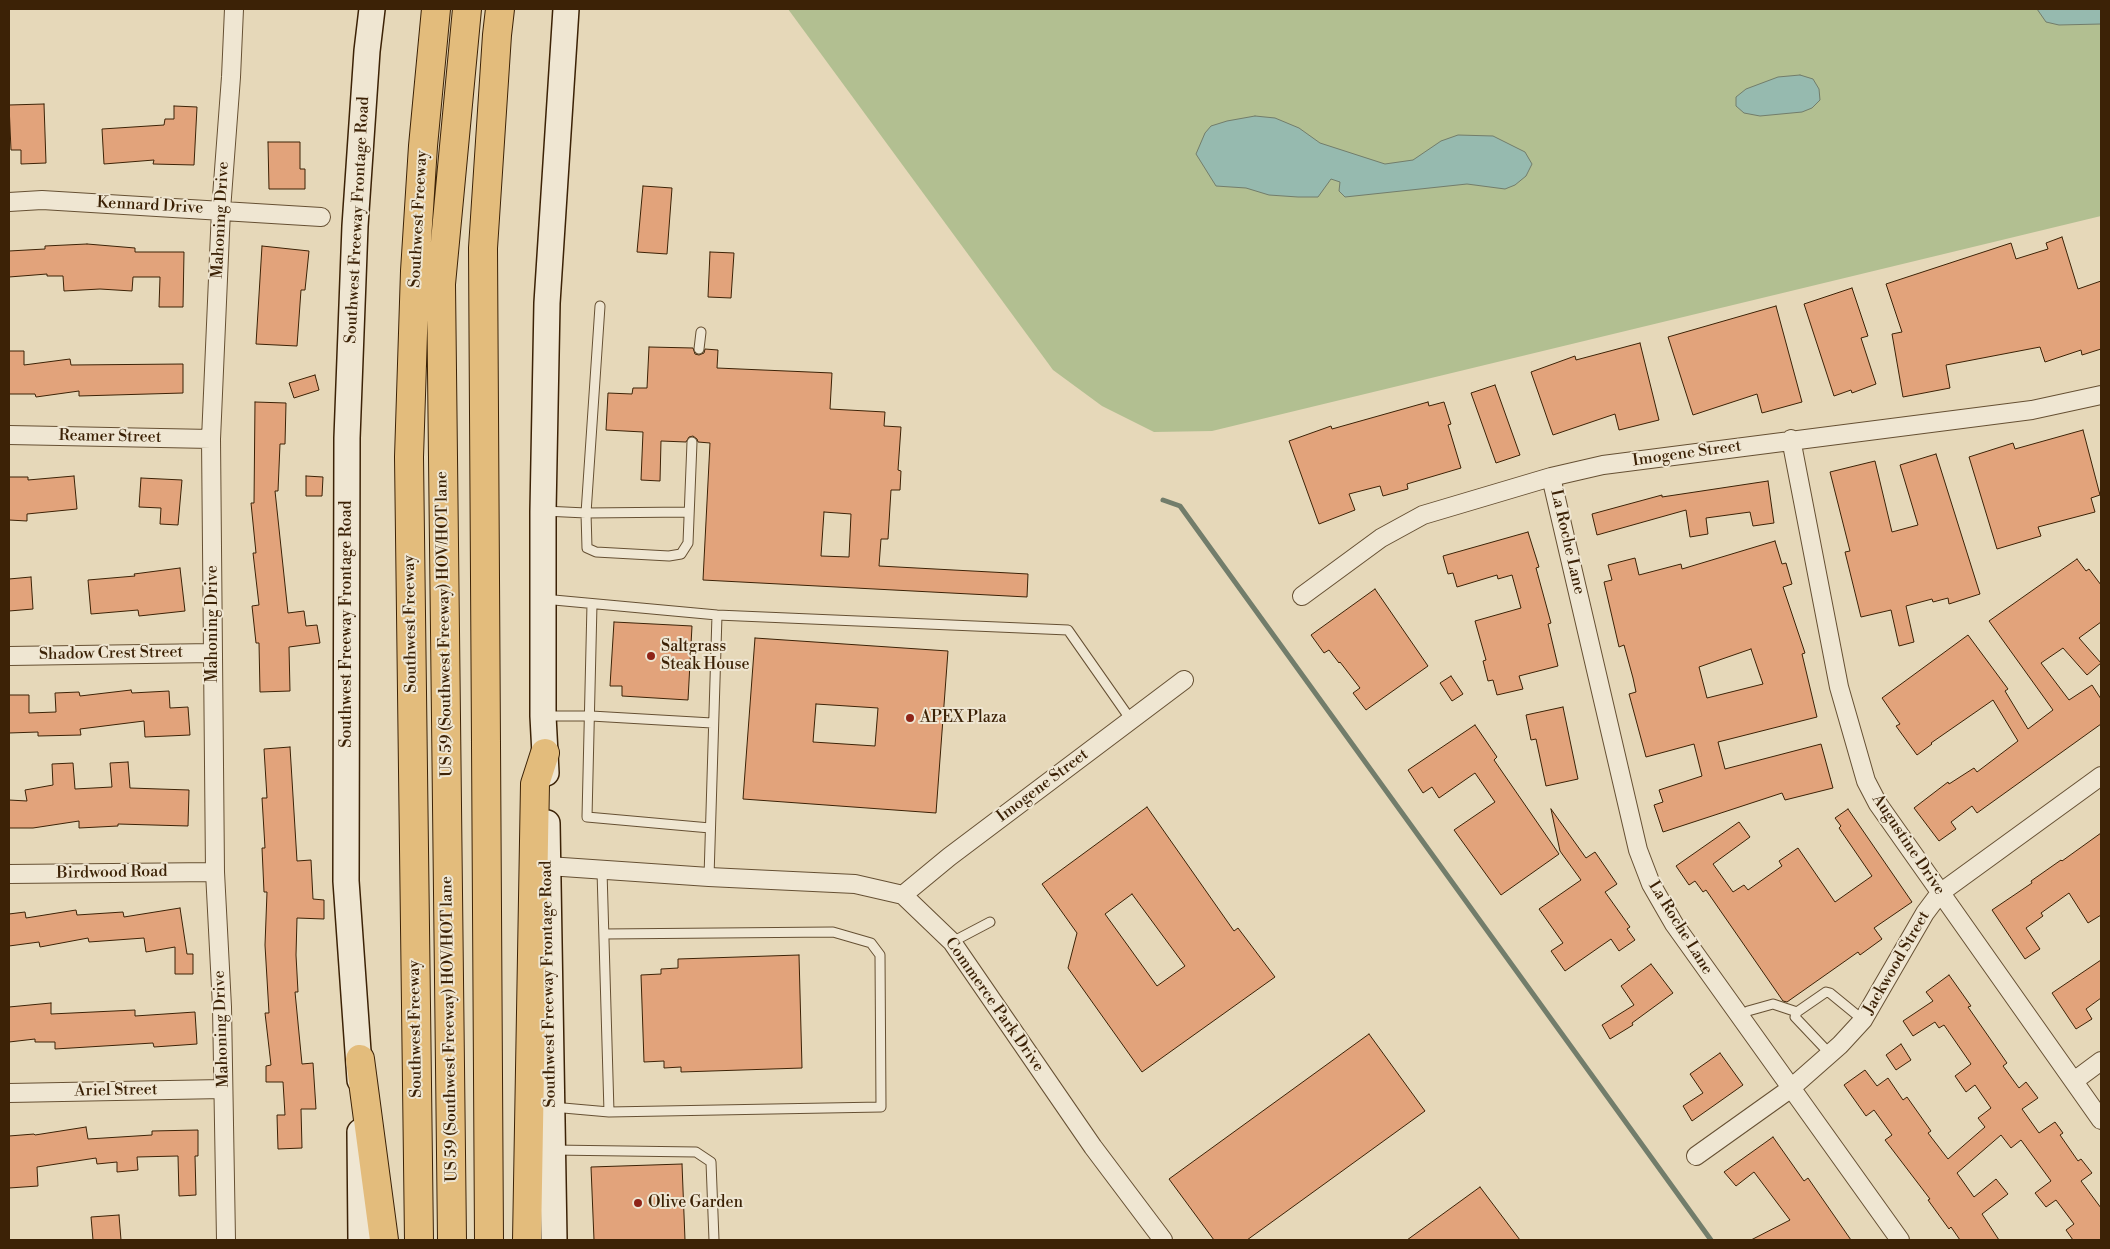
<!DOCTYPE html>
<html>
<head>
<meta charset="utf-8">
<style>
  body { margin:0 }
  #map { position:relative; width:2110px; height:1249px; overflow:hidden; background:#e6d8b9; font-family:"Libre Bodoni",serif }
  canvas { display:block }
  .frame { position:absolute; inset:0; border:10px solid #3c2206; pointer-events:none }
</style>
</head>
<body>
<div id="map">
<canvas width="2110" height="1249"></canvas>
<div class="frame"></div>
</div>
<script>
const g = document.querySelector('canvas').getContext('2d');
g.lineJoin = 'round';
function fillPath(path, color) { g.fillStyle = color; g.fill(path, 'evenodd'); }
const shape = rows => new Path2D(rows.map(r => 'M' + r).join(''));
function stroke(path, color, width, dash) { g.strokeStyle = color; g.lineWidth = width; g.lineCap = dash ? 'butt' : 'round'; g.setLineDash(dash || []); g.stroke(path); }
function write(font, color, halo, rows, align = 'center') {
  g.font = font + ' "Libre Bodoni",serif'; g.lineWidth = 4; g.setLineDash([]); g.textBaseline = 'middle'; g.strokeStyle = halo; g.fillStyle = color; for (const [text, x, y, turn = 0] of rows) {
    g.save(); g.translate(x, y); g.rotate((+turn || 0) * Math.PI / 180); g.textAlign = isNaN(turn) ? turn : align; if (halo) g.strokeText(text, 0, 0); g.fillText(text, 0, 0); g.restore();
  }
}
const green = shape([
  [788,9,2101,9,2101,216,1212,431,1154,432,1102,406,1053,370]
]);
const water = shape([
  [2037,9,2101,9,2101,24,2059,25,2046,22,2037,9],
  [1800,75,1813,79,1819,89,1820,100,1812,108,1802,112,1760,116,1744,113,1736,106,1736,97,1746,89,1778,77,1800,75],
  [1255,116,1275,118,1299,128,1320,143,1385,164,1413,160,1441,141,1458,135,1493,136,1525,152,1532,164,1526,176,1515,185,1505,189,1467,184,1345,197,1339,191,1340,182,1331,179,1318,197,1298,197,1269,195,1246,188,1216,186,1196,154,1205,133,1211,126,1227,121,1255,116]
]);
const stream = shape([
  [1163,500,1180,506,1711,1240]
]);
const building = shape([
  [44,104,46,163,21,164,21,150,11,150,9,105,44,104],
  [174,106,197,107,194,165,153,164,154,160,104,164,102,129,164,125,165,119,174,119,174,106],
  [268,142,300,142,300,169,305,169,305,189,269,189,268,142],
  [643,186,672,188,667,254,637,252,643,186],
  [2062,237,2078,289,2101,281,2101,349,2082,355,2081,350,2045,362,2040,347,1946,365,1950,388,1903,397,1892,334,1902,332,1886,284,2011,243,2016,259,2048,249,2046,243,2062,237],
  [87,244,135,248,135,252,184,252,183,307,159,307,160,277,133,277,132,291,100,289,64,291,63,276,47,276,47,274,9,277,9,251,45,249,45,246,87,244],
  [262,246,309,251,305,290,301,290,297,346,256,344,262,246],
  [710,252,734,253,731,298,708,297,710,252],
  [1852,288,1868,336,1861,338,1876,384,1852,393,1851,390,1834,396,1804,304,1852,288],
  [1776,306,1802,402,1762,413,1757,394,1693,415,1668,337,1776,306],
  [1640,343,1659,420,1619,430,1615,414,1553,435,1531,372,1575,356,1576,360,1640,343],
  [649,347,693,348,695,354,699,355,704,353,705,349,718,350,717,368,832,373,830,409,885,412,884,426,901,427,898,470,901,471,900,490,891,490,888,539,881,539,879,566,1028,574,1027,597,703,580,710,443,698,442,697,439,693,436,689,437,686,442,661,441,660,481,641,480,643,432,606,430,608,393,632,394,633,388,647,388,649,347],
  [824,512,851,514,849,557,821,556,824,512],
  [9,351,24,351,24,365,70,359,71,365,183,364,183,393,79,396,79,391,36,397,35,394,9,394,9,351],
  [315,375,319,390,294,398,289,383,315,375],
  [1495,385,1520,455,1496,463,1471,393,1495,385],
  [255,402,286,403,285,444,280,444,278,491,275,491,288,613,304,611,306,626,317,625,320,643,289,647,290,691,260,692,259,643,256,643,252,606,259,605,253,553,256,553,251,503,254,503,255,402],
  [1428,402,1429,406,1444,402,1451,424,1448,425,1461,468,1407,484,1408,489,1383,496,1380,486,1349,494,1355,510,1319,524,1289,441,1331,426,1332,429,1428,402],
  [2083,430,2100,495,2091,498,2095,512,2038,527,2041,536,1997,549,1969,457,2013,443,2015,449,2083,430],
  [1936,454,1980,594,1949,604,1948,598,1933,602,1932,599,1906,606,1914,642,1899,646,1891,610,1861,617,1845,552,1850,551,1830,472,1875,461,1892,532,1918,525,1900,465,1936,454],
  [74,476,77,509,27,514,27,521,9,520,9,477,28,477,28,480,74,476],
  [306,476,323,477,322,496,306,496,306,476],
  [141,478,182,480,178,525,160,524,161,508,139,507,141,478],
  [1768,481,1774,523,1753,526,1750,512,1706,518,1708,534,1690,537,1686,510,1597,535,1592,514,1662,495,1662,497,1768,481],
  [1528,532,1539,567,1536,568,1551,623,1548,624,1558,666,1519,676,1523,689,1497,695,1493,680,1488,681,1483,661,1486,660,1475,621,1521,608,1512,575,1498,579,1497,575,1457,587,1453,573,1448,574,1443,556,1528,532],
  [1775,541,1782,564,1786,563,1792,584,1783,587,1805,653,1802,654,1817,717,1718,742,1725,769,1821,744,1833,788,1785,800,1782,793,1663,832,1654,805,1663,802,1659,790,1702,776,1694,744,1646,757,1629,694,1636,692,1633,678,1624,645,1619,647,1604,582,1612,580,1608,565,1635,558,1639,575,1681,564,1682,569,1775,541],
  [1751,649,1763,684,1707,698,1699,667,1751,649],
  [2077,559,2086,571,2089,569,2101,585,2101,622,2079,638,2101,663,2087,675,2063,648,2041,663,2069,700,2092,685,2101,699,2101,724,1977,813,1972,806,1951,822,1956,829,1939,841,1914,808,1948,782,1949,784,1974,768,1977,772,2018,741,1993,700,1931,743,1932,744,1917,755,1896,726,1900,724,1882,698,1968,635,2008,689,2005,691,2028,729,2053,710,1989,621,2077,559],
  [180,568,185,611,139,616,138,610,91,614,88,580,135,576,134,574,180,568],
  [31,577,33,609,9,611,9,579,31,577],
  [1375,589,1428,666,1366,710,1353,693,1360,688,1340,662,1339,663,1329,650,1324,653,1311,635,1375,589],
  [614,622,692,626,688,700,622,696,622,686,610,686,614,622],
  [755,638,948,651,936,813,743,799,755,638],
  [816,704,878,708,875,746,813,742,816,704],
  [1451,676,1463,694,1452,701,1440,683,1451,676],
  [131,690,132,693,169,691,170,708,188,707,190,735,145,737,144,721,80,729,81,735,38,736,38,732,9,733,9,695,29,695,29,713,56,712,55,693,79,692,80,696,131,690],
  [1563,707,1578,779,1546,786,1536,739,1531,740,1526,715,1563,707],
  [1475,725,1497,757,1494,760,1559,854,1501,895,1454,830,1495,802,1475,773,1439,798,1432,787,1423,793,1408,770,1475,725],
  [290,747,297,861,311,860,313,899,324,900,324,919,297,918,296,955,298,992,295,992,302,1064,313,1063,316,1109,301,1109,302,1148,278,1149,277,1115,285,1115,283,1082,266,1082,266,1066,271,1065,265,1013,269,1013,265,945,267,892,264,892,262,848,265,848,262,798,267,798,264,749,290,747],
  [128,762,130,788,189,790,188,826,118,824,118,826,79,828,79,821,33,828,9,828,9,800,27,801,25,790,53,785,52,764,73,763,75,789,112,787,110,763,128,762],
  [1147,807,1234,931,1238,928,1275,977,1142,1072,1068,968,1077,933,1042,884,1147,807],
  [1132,894,1185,966,1157,986,1105,914,1132,894],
  [1551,809,1586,858,1595,852,1617,884,1605,892,1630,927,1627,929,1635,940,1619,951,1611,939,1565,971,1551,951,1563,943,1539,909,1581,880,1560,851,1551,809],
  [1848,809,1912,902,1874,928,1882,939,1860,955,1858,952,1787,1002,1783,1001,1706,890,1703,892,1695,881,1689,885,1676,866,1739,822,1750,837,1713,864,1733,892,1744,885,1748,890,1782,866,1779,861,1798,848,1835,902,1872,876,1839,828,1841,826,1835,818,1848,809],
  [2101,833,2101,915,2088,923,2069,893,2041,913,2043,916,2026,928,2040,949,2025,959,1992,910,2032,883,2031,881,2061,860,2062,861,2101,833],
  [180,908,187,954,193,954,193,974,175,974,175,947,146,952,144,938,89,942,88,938,40,947,39,942,9,946,9,914,25,912,26,918,76,910,77,915,123,912,124,917,180,908],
  [799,955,802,1068,681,1072,681,1067,664,1068,664,1061,644,1062,641,975,661,974,661,969,678,968,678,959,799,955],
  [2101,960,2101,998,2086,1009,2092,1019,2076,1029,2052,993,2101,960],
  [1651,964,1673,993,1632,1023,1633,1025,1610,1039,1602,1025,1634,1005,1621,986,1651,964],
  [1949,975,1971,1006,1968,1007,2007,1063,2003,1066,2019,1088,2026,1082,2038,1098,2022,1109,2039,1133,2055,1122,2063,1133,2060,1135,2078,1161,2081,1159,2092,1173,2081,1181,2101,1208,2101,1240,2073,1240,2066,1230,2074,1224,2056,1200,2046,1207,2035,1193,2051,1181,2021,1140,2011,1148,2001,1135,1957,1173,1974,1197,1996,1179,2008,1194,1982,1214,1999,1240,1960,1240,1951,1227,1949,1229,1928,1200,1930,1199,1885,1140,1892,1135,1874,1110,1866,1116,1844,1085,1865,1070,1877,1086,1888,1078,1903,1100,1907,1097,1931,1131,1928,1133,1948,1159,1985,1127,1978,1118,1991,1108,1975,1085,1966,1092,1955,1076,1971,1064,1944,1025,1939,1028,1935,1022,1913,1036,1903,1021,1933,1001,1926,992,1949,975],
  [51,1003,51,1014,135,1010,135,1016,195,1012,197,1044,154,1047,153,1043,55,1049,55,1042,35,1042,35,1039,9,1042,9,1007,51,1003],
  [1369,1034,1425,1111,1247,1240,1214,1240,1169,1179,1369,1034],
  [1901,1044,1911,1060,1896,1070,1886,1055,1901,1044],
  [1720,1053,1743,1085,1692,1121,1683,1106,1703,1093,1690,1074,1720,1053],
  [86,1127,88,1139,152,1135,152,1131,198,1130,198,1156,195,1156,196,1195,179,1196,178,1156,137,1157,138,1170,117,1172,117,1162,97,1164,96,1158,37,1167,38,1186,9,1188,9,1136,34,1134,35,1135,86,1127],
  [1773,1137,1804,1181,1808,1178,1851,1240,1751,1240,1790,1220,1754,1172,1736,1186,1724,1172,1773,1137],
  [682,1164,685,1240,594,1240,591,1167,682,1164],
  [1480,1187,1520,1240,1407,1240,1480,1187],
  [119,1215,121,1240,93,1240,91,1217,119,1215]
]);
const service = shape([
  [600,306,586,513,587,548,596,552,669,556,681,554,688,543,692,442],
  [699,349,701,332],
  [544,511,586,513,689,512],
  [543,599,717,615,1068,630,1131,720],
  [592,604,587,817,710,828],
  [545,716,591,716,712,723],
  [602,871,609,1112],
  [709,877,717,615],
  [952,942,990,922],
  [1740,1017,1748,1011,1773,1004,1797,1012],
  [1830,1054,1795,1017,1797,1012,1826,992,1830,993,1863,1020],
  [552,1107,609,1112,881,1107,880,955,871,943,833,932,604,934],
  [553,1150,696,1152,711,1162,714,1240]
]);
const minor = shape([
  [9,202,42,200,321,217],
  [9,435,211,439],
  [1791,439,1839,687,1866,781,1878,804,2101,1120],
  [1551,477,1638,850,1651,884,1674,924,1900,1240],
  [1302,596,1381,538,1423,515,1551,477,1603,465,2032,410,2101,395],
  [9,656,213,653],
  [548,866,709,877,855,884,903,895,952,942,1093,1147,1163,1240],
  [9,874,215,872],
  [903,895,949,857,1184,680],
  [2074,1081,2101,1061],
  [9,1093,223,1089],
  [1696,1156,1790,1089,1840,1045,1863,1020,1925,913,1940,893,2101,776],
  [226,1240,222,1007,215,872,211,439,221,210,231,77,234,9]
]);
const secondary = shape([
  [546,773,543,716,543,511,547,303,566,9],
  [547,823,554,1240],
  [360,1080,346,881,347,438,355,226,367,51,372,9],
  [360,1132,361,1240]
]);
const motorway = shape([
  [360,1059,384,1240],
  [419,1240,409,457,415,271,423,146,436,9],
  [452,1240,441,284,467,9],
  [489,1240,483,248,497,35,500,9],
  [527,1240,535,784,545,753]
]);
const markers = [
  [651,656,5,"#8f2418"],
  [910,718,5,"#8f2418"],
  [638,1203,5,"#8f2418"]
];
const streetNames = [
  ["Kennard Drive",150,206,3],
  ["Southwest Freeway",419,219,-87],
  ["Mahoning Drive",221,220,-87],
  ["Southwest Freeway Frontage Road",358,220,-87],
  ["Reamer Street",110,437,1],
  ["Imogene Street",1687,454,-8],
  ["La Roche Lane",1567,542,77],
  ["Mahoning Drive",213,624,-90],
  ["Southwest Freeway Frontage Road",347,624,-90],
  ["Southwest Freeway",411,624,-91],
  ["US 59 (Southwest Freeway) HOV/HOT lane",445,624,-91],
  ["Shadow Crest Street",111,654,-1],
  ["Imogene Street",1043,786,-37],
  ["Augustine Drive",1908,845,56],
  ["Birdwood Road",112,873,-1],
  ["La Roche Lane",1680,928,58],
  ["Jackwood Street",1897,963,-60],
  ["Southwest Freeway Frontage Road",549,984,-91],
  ["Commerce Park Drive",994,1005,55],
  ["Mahoning Drive",222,1029,-92],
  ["Southwest Freeway",416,1029,-91],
  ["US 59 (Southwest Freeway) HOV/HOT lane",450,1029,-91],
  ["Ariel Street",116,1091,-1]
];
const poiNames = [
  ["Saltgrass",661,647],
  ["Steak House",661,665],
  ["APEX Plaza",920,718],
  ["Olive Garden",648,1203]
];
fillPath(green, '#b2bf91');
fillPath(water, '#96baaf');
stroke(water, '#727d6b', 1);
stroke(stream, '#727d6b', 5);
fillPath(building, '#e2a37b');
stroke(building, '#3c2206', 1);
stroke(service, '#665033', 11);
stroke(minor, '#665033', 20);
stroke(secondary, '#3c2206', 28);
stroke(motorway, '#3c2206', 30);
stroke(service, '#efe6d2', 9);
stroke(minor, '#efe6d2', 18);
stroke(secondary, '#efe6d2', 25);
stroke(motorway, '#e3bc7c', 28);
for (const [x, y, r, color] of markers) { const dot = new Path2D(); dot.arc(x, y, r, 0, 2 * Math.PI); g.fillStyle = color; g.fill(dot); stroke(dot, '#efe6d2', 2); }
write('16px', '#3c2206', '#efe6d2', streetNames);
write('16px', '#3c2206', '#efe6d2', poiNames, 'left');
</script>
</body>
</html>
